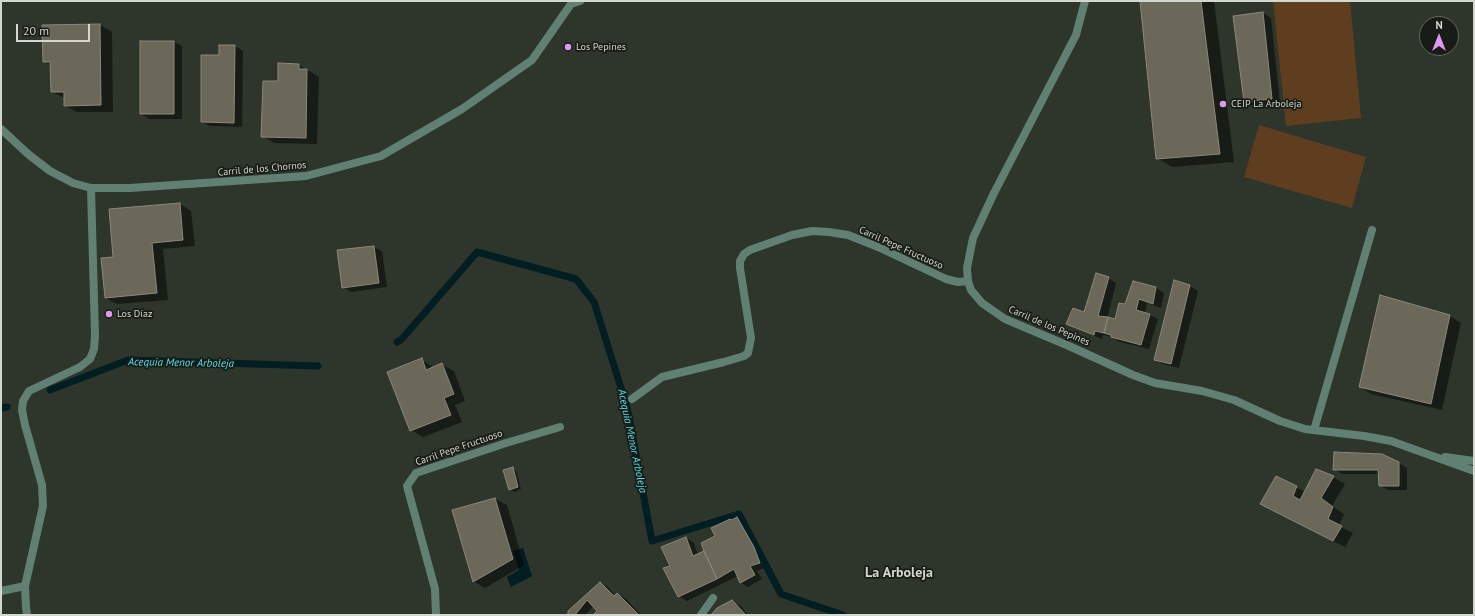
<!DOCTYPE html>
<html>
<head>
<meta charset="utf-8">
<style>
  body { margin:0 }
  #map { position:relative; width:1475px; height:616px; overflow:hidden; background:#2e352a; font-family:"PT Sans",sans-serif }
  canvas { display:block }
  .frame { position:absolute; inset:0; border:2px solid #d2d7cf; pointer-events:none }
  .north { position:absolute; left:1419px; top:16px; width:40px; height:40px; box-sizing:border-box; background:#181c16; border:1px solid #626760; border-radius:50%; rotate:0deg; font-size:11px; font-weight:700; line-height:16px; text-align:center; color:#d2d7cf }
  .north::after { content:''; display:block; margin:auto; width:14px; height:18px; background:#df98f1; clip-path:polygon(50% 0,100% 100%,50% 72%,0 100%) }
  .scale { position:absolute; left:16px; top:24px; width:74px; height:18px; box-sizing:border-box; border:2px solid #d2d7cf; border-top:0; padding-left:5px; font-size:12px; line-height:14px; white-space:nowrap; color:#d2d7cf; -webkit-text-stroke:3px #181c16; paint-order:stroke }
</style>
</head>
<body>
<div id="map">
<canvas width="1475" height="616"></canvas>
<div class="frame"></div>
<div class="north">N</div>
<div class="scale">20 m</div>
</div>
<script>
const g = document.querySelector('canvas').getContext('2d');
g.lineJoin = 'round';
function fillPath(path, color) { g.fillStyle = color; g.fill(path, 'evenodd'); }
const shape = rows => new Path2D(rows.map(r => 'M' + r).join(''));
function stroke(path, color, width, dash) { g.strokeStyle = color; g.lineWidth = width; g.lineCap = dash ? 'butt' : 'round'; g.setLineDash(dash || []); g.stroke(path); }
function write(font, color, halo, rows, align = 'center') {
  g.font = font + ' "PT Sans",sans-serif'; g.lineWidth = 3.5; g.setLineDash([]); g.textBaseline = 'middle'; g.strokeStyle = halo; g.fillStyle = color; for (const [text, x, y, turn = 0] of rows) {
    g.save(); g.translate(x, y); g.rotate((+turn || 0) * Math.PI / 180); g.textAlign = isNaN(turn) ? turn : align; if (halo) g.strokeText(text, 0, 0); g.fillText(text, 0, 0); g.restore();
  }
}
const green = shape([
  [1273,1,1350,1,1361,118,1286,126],
  [1259,125,1366,157,1352,208,1244,177]
]);
const water = shape([
  [523,548,532,576,511,587,507,577,519,570,513,551]
]);
const shadow = shape([
  [1141,1,1214,1,1234,162,1172,167,1157,158],
  [1263,13,1271,18,1280,103,1253,106,1244,101],
  [100,25,112,32,113,112,77,112,65,106,65,98,52,92,51,66,44,61,43,26],
  [174,42,182,46,182,119,149,119,141,114],
  [235,46,243,51,242,127,210,126,202,122,220,56],
  [279,64,299,65,319,77,317,144,274,143,263,136,279,82],
  [180,204,191,211,195,246,163,249,168,300,117,304,106,298],
  [374,247,382,251,387,287,351,292,343,287],
  [1108,278,1116,283,1107,319,1116,320,1126,305,1156,288,1164,293,1161,308,1147,303,1145,313,1158,319,1149,349,1120,342,1112,337,1103,335,1102,339,1067,324,1085,314],
  [1175,282,1190,286,1198,291,1179,368,1163,364,1155,360],
  [1450,316,1461,323,1442,410,1371,394,1360,387],
  [422,360,434,368,442,365,454,371,465,401,455,405,462,422,423,437,411,430],
  [1399,463,1407,468,1407,490,1388,490,1380,485,1379,474,1342,474,1334,469],
  [513,469,516,471,521,489,514,492,510,489],
  [1277,477,1305,492,1333,477,1345,484,1332,506,1344,514,1339,526,1353,533,1345,547,1273,510],
  [495,499,507,505,524,565,485,588,473,581,453,510],
  [737,518,745,523,762,553,767,567,757,571,762,579,748,587,740,582,738,576,687,601,679,596,671,566,686,538,694,543,698,555,705,552,732,521],
  [601,583,609,588,616,596,618,594,626,599,641,615,594,615,599,611,594,606,585,615,569,615],
  [732,602,741,606,748,615,712,615]
]);
const stream = shape([
  [397,342,401,340,477,252,576,279,594,302,627,407,652,541,739,514,781,594,843,615],
  [50,390,128,360,318,366],
  [1,408,7,407]
]);
const building = shape([
  [1140,1,1201,1,1220,154,1156,159,1140,1],
  [1263,12,1272,99,1244,102,1233,16,1263,12],
  [100,24,101,105,64,106,64,92,51,92,50,62,43,62,42,25,100,24],
  [140,41,174,41,174,114,140,114,140,41],
  [219,45,235,45,234,123,201,122,201,55,219,55,219,45],
  [278,63,299,64,299,69,307,69,306,138,261,137,263,81,278,81,278,63],
  [180,203,183,240,152,243,157,293,105,298,101,258,113,257,109,209,180,203],
  [374,246,379,283,342,288,337,250,374,246],
  [1096,273,1109,277,1098,316,1108,317,1104,333,1095,331,1094,335,1066,324,1073,308,1084,312,1096,273],
  [1174,280,1190,285,1171,364,1154,360,1174,280],
  [1133,281,1156,287,1153,304,1139,299,1136,310,1150,314,1141,345,1111,337,1111,335,1104,333,1108,317,1115,319,1119,303,1125,304,1133,281],
  [1380,295,1450,315,1431,404,1359,387,1380,295],
  [422,358,426,370,442,363,454,394,444,398,451,415,410,431,387,372,422,358],
  [1334,452,1382,454,1399,462,1399,486,1379,486,1378,470,1333,470,1334,452],
  [513,467,518,487,509,490,503,470,513,467],
  [1316,469,1334,476,1321,498,1333,507,1328,519,1342,526,1333,541,1260,504,1276,476,1297,486,1293,496,1300,500,1316,469],
  [495,498,513,559,473,582,452,510,495,498],
  [737,517,754,547,760,563,750,566,755,575,740,583,734,569,717,579,704,551,701,543,715,536,711,528,730,519,732,520,737,517],
  [686,537,693,556,704,551,717,579,678,597,663,568,670,566,661,547,686,537],
  [600,582,614,596,617,593,639,615,593,615,597,611,587,600,575,615,568,615,568,611,600,582],
  [732,600,746,615,711,615,717,608,732,600]
]);
const street = shape([
  [1085,1,1076,35,994,193,973,238,967,268,968,281,971,290,982,303,1005,319,1069,346,1133,375,1155,383,1202,391,1234,400,1280,421,1305,429,1364,436,1391,441,1474,471],
  [1,129,28,154,50,171,73,183,91,188,130,188,306,176,381,156,462,109,532,60,571,4,580,1],
  [632,399,662,377,724,362,744,356,748,353,751,338,740,268,740,261,744,254,750,250,792,235,812,231,829,232,848,235,878,247,946,279,958,282,968,281],
  [1314,430,1372,230],
  [1445,457,1474,461],
  [1,591,25,586],
  [27,615,26,607,25,586,43,506,42,485,25,425,22,410,23,401,29,391,80,367,90,359,94,349,95,336,91,188],
  [436,615,435,589,407,486,416,473,506,443,560,427],
  [701,615,713,598]
]);
const markers = [
  [568,47,4,"#df98f1"],
  [1223,104,4,"#df98f1"],
  [109,314,4,"#df98f1"]
];
const poiNames = [
  ["Los Pepines",576,47],
  ["CEIP La Arboleja",1231,104],
  ["Los Díaz",117,314]
];
const streetNames = [
  ["Carril de los Chornos",262,169,-5],
  ["Carril Pepe Fructuoso",901,248,24],
  ["Carril de los Pepines",1049,326,23],
  ["Carril Pepe Fructuoso",459,448,-19]
];
const waterNames = [
  ["Acequia Menor Arboleja",181,363,1],
  ["Acequia Menor Arboleja",632,441,78]
];
const districtNames = [
  ["La Arboleja",899,573]
];
fillPath(green, '#5e3e1f');
fillPath(water, '#011f22');
fillPath(shadow, '#0007');
stroke(stream, '#011f22', 7);
fillPath(building, '#6b6859');
stroke(building, '#8b8879', 1);
stroke(street, '#618074', 8);
for (const [x, y, r, color] of markers) { const dot = new Path2D(); dot.arc(x, y, r, 0, 2 * Math.PI); g.fillStyle = color; g.fill(dot); stroke(dot, '#181c16', 1.5); }
write('10px', '#d2d7cf', '#181c16', poiNames, 'left');
write('10px', '#d2d7cf', '#181c16', streetNames);
write('italic 11px', '#53dfec', '#181c16', waterNames);
write('bold 14px', '#d2d7cf', '#181c16', districtNames);
</script>
</body>
</html>
